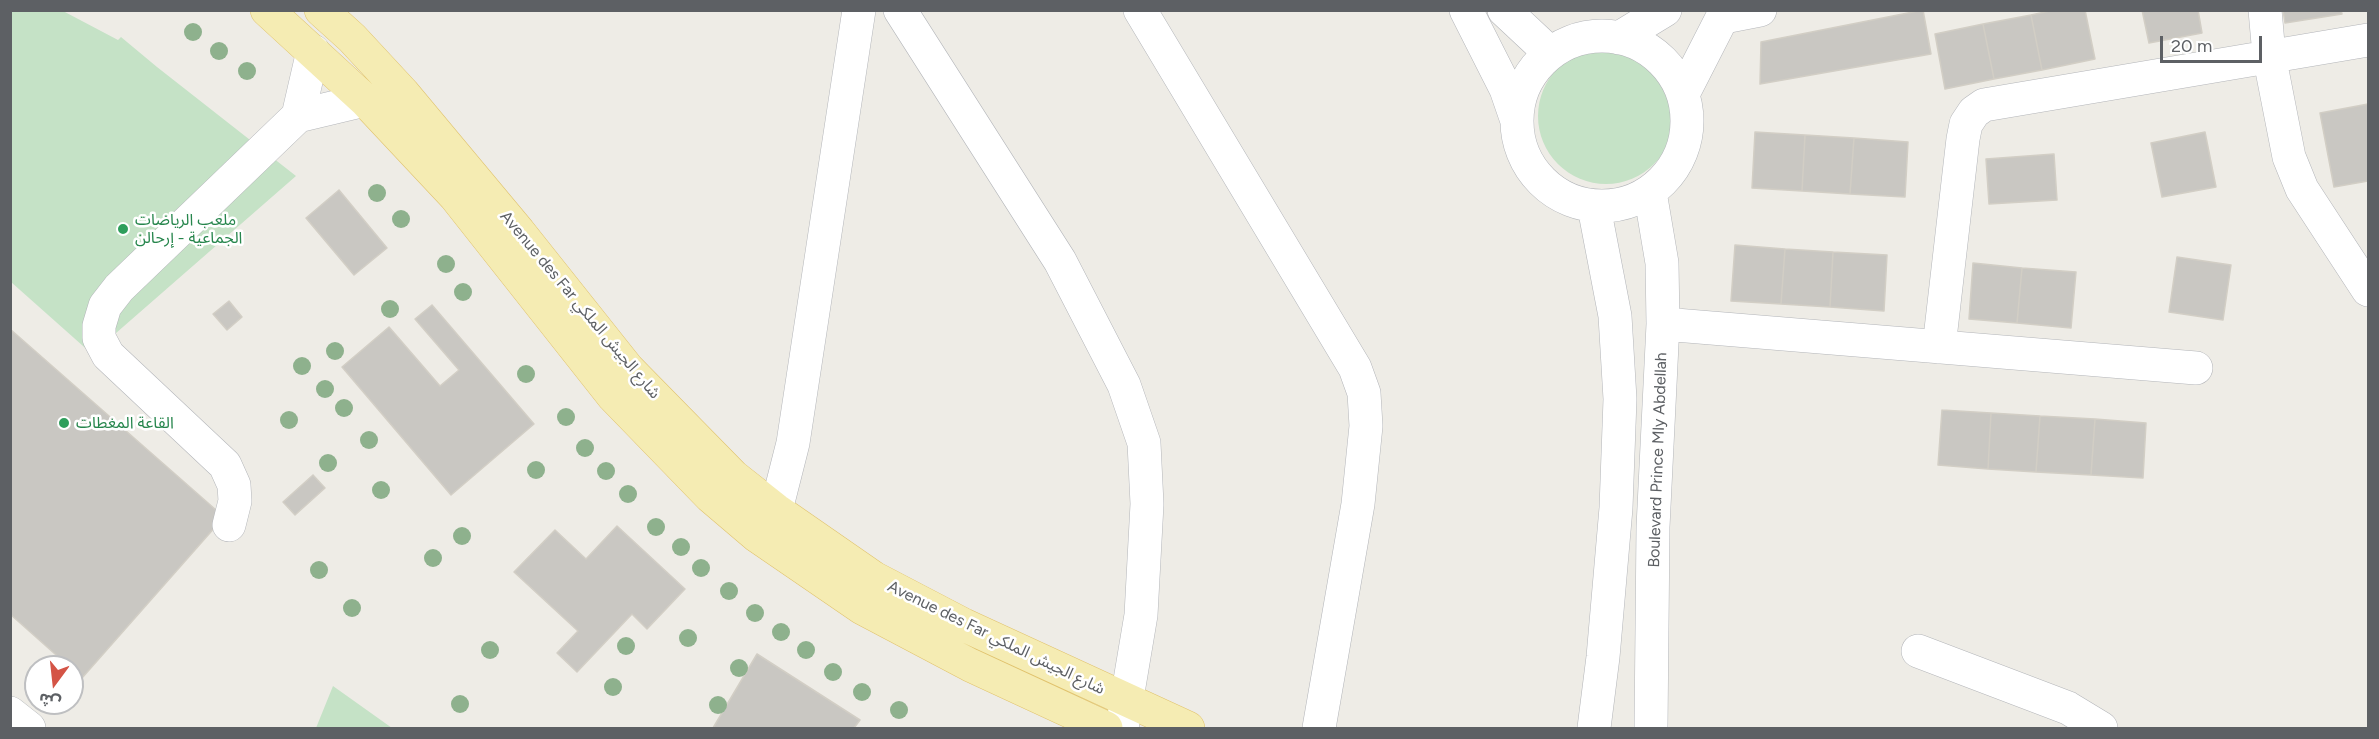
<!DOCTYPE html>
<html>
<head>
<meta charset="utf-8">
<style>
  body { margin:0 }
  #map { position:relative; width:2379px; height:739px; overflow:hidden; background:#eeece6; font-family:Figtree,"Noto Sans Arabic",sans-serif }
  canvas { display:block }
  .frame { position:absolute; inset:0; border:12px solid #5d6064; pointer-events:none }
  .north { position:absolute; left:24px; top:655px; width:60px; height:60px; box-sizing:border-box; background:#fff; border:2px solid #bebfc1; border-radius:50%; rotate:195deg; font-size:16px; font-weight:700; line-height:24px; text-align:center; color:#5d6064 }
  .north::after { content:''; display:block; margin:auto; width:21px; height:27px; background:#d45446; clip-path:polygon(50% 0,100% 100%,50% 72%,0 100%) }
  .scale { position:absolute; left:2160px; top:36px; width:102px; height:27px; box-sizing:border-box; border:3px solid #5d6064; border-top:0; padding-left:8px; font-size:18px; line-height:21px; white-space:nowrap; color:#5d6064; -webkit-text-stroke:4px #fff; paint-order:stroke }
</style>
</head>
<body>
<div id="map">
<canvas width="2379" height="739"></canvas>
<div class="frame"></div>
<div class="north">ش</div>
<div class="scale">20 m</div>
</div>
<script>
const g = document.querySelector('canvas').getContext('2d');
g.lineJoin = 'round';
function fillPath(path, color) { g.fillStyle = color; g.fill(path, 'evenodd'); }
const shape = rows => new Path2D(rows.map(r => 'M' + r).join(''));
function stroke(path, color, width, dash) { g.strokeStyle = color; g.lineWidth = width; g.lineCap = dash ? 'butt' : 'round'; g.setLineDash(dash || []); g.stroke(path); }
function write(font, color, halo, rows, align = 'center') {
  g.font = font + ' Figtree,"Noto Sans Arabic",sans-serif'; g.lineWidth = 5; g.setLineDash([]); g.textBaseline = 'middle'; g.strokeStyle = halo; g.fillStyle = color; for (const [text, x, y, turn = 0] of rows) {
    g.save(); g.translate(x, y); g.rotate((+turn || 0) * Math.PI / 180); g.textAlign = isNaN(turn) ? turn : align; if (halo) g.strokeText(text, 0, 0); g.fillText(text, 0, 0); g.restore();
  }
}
const green = shape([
  [11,11,63,11,118,40,121,37,157,67,296,176,92,354,11,282],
  '1538 116a68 68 0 1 1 136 0a68 68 0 1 1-136 0Z',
  [333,686,392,728,316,728]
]);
const building = shape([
  [1923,10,1931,54,1760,84,1761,42,1923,10],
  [2054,10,2085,10,2095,59,2042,70,2031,15,2054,10],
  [2142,10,2198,10,2202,33,2149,43,2142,10],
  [2283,10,2341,10,2342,14,2285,23,2283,10],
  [2031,15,2042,70,1994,79,1983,24,2031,15],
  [1983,24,1994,79,1945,89,1935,34,1983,24],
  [2368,104,2368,181,2334,187,2320,113,2368,104],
  [1755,132,1805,135,1802,191,1752,188,1755,132],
  [2205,132,2216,187,2162,197,2151,143,2205,132],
  [1805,135,1854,138,1850,194,1802,191,1805,135],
  [1854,138,1908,142,1905,197,1850,194,1854,138],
  [2054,154,2057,200,1989,204,1986,159,2054,154],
  [339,190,387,248,354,275,306,218,339,190],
  [1735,245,1785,249,1781,304,1731,301,1735,245],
  [1785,249,1833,252,1830,307,1781,304,1785,249],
  [1833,252,1887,255,1884,311,1830,307,1833,252],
  [2177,257,2231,265,2223,320,2169,312,2177,257],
  [1973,263,2022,268,2017,323,1969,319,1973,263],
  [2022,268,2076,272,2071,328,2017,323,2022,268],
  [229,301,242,317,227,330,213,314,229,301],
  [432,305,534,424,451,495,342,367,389,327,440,386,459,370,415,319,432,305],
  [10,329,224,517,82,678,10,614,10,329],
  [1942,410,1991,413,1988,469,1938,465,1942,410],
  [1991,413,2040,416,2036,472,1988,469,1991,413],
  [2040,416,2095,419,2091,475,2036,472,2040,416],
  [2095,419,2146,423,2143,478,2091,475,2095,419],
  [313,475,325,488,295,515,283,502,313,475],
  [617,526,685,589,647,629,632,614,577,672,557,653,578,631,514,572,555,530,586,559,617,526],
  [757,654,860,720,854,728,713,728,757,654]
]);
const minor = shape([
  [900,10,1060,261,1124,385,1144,443,1147,504,1141,615,1122,728],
  [1140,10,1355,368,1364,393,1366,426,1358,504,1319,728],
  [1466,10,1506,89,1516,118],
  [1504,10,1550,53],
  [2265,10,2269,55,2289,157,2302,189,2368,290],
  [1724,17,1760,10],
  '1517 121a85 85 0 1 1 170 0a85 85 0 1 1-170 0Z',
  [1619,38,1665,10],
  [1683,94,1726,10],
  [298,116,365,100],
  [1650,192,1662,263,1663,324,1653,527,1651,728],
  [1594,207,1615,316,1620,399,1616,508,1603,657,1594,728],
  [1663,324,2196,368],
  [1939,347,1963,139,1966,124,1974,112,1984,105,2368,40],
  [229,525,235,501,234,485,225,465,108,355,99,338,99,326,105,306,119,288,298,116,313,51],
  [761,531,776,510,793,443,859,10],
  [1918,651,2068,708,2101,728],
  [10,713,29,728]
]);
const major = shape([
  [267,10,365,100,455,196,613,396,710,496,757,536,862,608,970,665,1106,728],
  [321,10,352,38,403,93,519,232,628,369,733,476,776,510,874,578,964,625,1188,728]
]);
const trees = [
  [193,32],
  [219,51],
  [247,71],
  [377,193],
  [401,219],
  [446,264],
  [463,292],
  [390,309],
  [335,351],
  [302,366],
  [526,374],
  [325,389],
  [344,408],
  [566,417],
  [289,420],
  [369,440],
  [585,448],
  [328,463],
  [536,470],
  [606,471],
  [381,490],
  [628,494],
  [656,527],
  [462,536],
  [681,547],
  [433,558],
  [701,568],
  [319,570],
  [729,591],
  [352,608],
  [755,613],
  [781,632],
  [688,638],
  [626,646],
  [490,650],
  [806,650],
  [739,668],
  [833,672],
  [613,687],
  [862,692],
  [460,704],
  [718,705],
  [899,710]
];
const markers = [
  [123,229,6,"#2e9e5b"],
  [64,423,6,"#2e9e5b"]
];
const leisureNames = [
  ["ملعب الرياضات",135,220],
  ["الجماعية - إرحالن",135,238],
  ["القاعة المغطات",76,423]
];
const streetNames = [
  ["Avenue des Far شارع الجيش الملكي",580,305,50],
  ["Boulevard Prince Mly Abdellah",1658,460,-88],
  ["Avenue des Far شارع الجيش الملكي",996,638,26]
];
fillPath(green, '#c5e2c6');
fillPath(building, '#c9c7c2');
stroke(building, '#d2cec5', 1.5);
stroke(minor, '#b3b5b9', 34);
stroke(major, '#e0c26c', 34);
stroke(minor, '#fff', 33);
stroke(major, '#f5ecb3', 33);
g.fillStyle = '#8eb18d';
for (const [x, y] of trees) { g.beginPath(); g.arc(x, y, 9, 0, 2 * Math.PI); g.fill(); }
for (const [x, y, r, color] of markers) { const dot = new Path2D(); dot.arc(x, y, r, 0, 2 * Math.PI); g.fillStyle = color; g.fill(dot); stroke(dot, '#fff', 2); }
write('16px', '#27864d', '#fff', leisureNames, 'left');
write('16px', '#5d6064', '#fff', streetNames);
</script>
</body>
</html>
